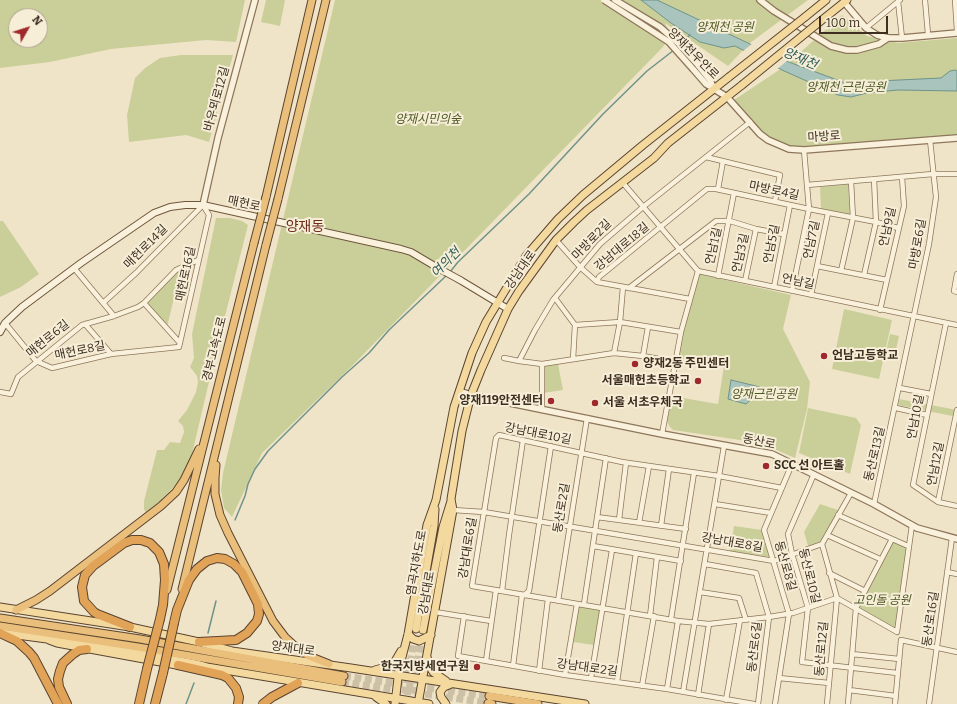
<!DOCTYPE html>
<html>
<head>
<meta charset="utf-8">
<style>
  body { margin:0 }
  #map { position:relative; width:957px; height:704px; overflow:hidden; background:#f0e4c8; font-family:Bitter,serif }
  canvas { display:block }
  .north { position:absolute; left:8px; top:8px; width:40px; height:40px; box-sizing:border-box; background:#f7eed8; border:1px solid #ada18e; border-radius:50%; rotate:51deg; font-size:11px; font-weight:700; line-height:16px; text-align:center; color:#3d2e20 }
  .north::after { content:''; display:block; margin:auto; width:14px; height:18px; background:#9f292a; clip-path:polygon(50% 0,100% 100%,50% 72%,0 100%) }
  .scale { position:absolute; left:819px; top:16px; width:69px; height:18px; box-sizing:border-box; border:2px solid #3d2e20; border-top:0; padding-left:5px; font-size:12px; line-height:14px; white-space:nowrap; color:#3d2e20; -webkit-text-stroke:3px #f7eed8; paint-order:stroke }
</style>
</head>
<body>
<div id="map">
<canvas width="957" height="704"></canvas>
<div class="north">N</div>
<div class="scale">100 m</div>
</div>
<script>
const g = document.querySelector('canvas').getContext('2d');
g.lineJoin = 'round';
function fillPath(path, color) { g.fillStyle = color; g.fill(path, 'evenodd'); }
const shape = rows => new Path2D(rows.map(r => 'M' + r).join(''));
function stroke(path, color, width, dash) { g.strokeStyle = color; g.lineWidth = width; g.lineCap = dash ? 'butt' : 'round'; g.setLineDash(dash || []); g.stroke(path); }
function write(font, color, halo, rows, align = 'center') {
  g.font = font + ' Bitter,"Noto Sans KR",serif'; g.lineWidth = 4; g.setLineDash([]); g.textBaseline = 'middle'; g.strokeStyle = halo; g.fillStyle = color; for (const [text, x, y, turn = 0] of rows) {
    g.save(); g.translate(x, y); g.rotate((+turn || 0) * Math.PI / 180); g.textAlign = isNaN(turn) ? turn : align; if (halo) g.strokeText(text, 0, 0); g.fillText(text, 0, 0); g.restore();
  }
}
const green = shape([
  [0,0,245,0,236,42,206,40,111,49,50,62,0,68],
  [16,16,40,16,40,40,16,40],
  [266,0,285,0,280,26,261,22],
  [335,0,808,0,750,43,728,66,665,23,669,32,668,40,662,48,352,366,262,453,232,517,224,508,221,490,223,473],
  [842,15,867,36,898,43,957,38,957,136,803,148,790,147,772,139,763,133,734,100,785,66],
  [181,55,233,55,209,142,186,135,129,142,127,115,135,78,145,68,160,58],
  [848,184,850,215,821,209,820,187],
  [216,218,230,218,242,221,248,225,216,352,192,454,184,476,150,512,146,513,144,509,144,501,157,450,164,450,170,442,180,443,184,432,183,426,178,421,187,410,196,392,198,382,197,376,190,367,194,358,192,334],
  [0,221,3,221,39,274,21,287,0,297],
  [181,269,167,327,146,304,177,272],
  [699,274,791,295,783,329,810,382,807,409,795,458,772,448,753,442,673,430,670,427,667,422,671,396,718,404,724,366,679,358,682,336],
  [844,309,892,320,879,379,832,369],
  [890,334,899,336,895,354,886,352],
  [558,364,563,390,543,393,543,366],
  [899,399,957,410,957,417,898,405],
  [808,408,856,418,861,425,850,474,799,453],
  [820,504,841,511,822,544,809,549,804,532],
  [734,526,762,530,770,557,730,551],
  [892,539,908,546,897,632,856,608],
  [579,605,600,609,594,645,573,642]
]);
const water = shape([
  [641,0,657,0,786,61,848,84,878,81,941,78,950,71,955,70,957,71,957,91,898,90,867,93,851,97,838,95,782,70,735,46,724,48,700,42,671,23,641,0],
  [731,380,760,387,757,394,746,404,728,399,731,380]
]);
const pier = shape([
  [753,43,788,60,776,70,742,52]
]);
const stream = shape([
  [681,43,690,35],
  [450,272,458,262,529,194,603,114,647,71,674,50],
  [235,520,245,496,248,484,255,469,268,451,342,377,369,353,389,330,447,275],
  [208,633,216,601],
  [186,704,194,683]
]);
const primaryTunnel = shape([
  [403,704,416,629],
  [410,704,423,630]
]);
const trunkTunnel = shape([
  [344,676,489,696],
  [342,682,488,703]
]);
const minor = shape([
  [925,0,928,34],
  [955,0,957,31],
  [898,1,902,38],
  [866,28,900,0],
  [706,157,780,175,775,201],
  [623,183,698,271],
  [807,185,933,174,957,174],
  [718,189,723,161],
  [556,240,580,267,597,282,690,299],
  [817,266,887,280],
  [74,268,114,316],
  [698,271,957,325],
  [841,271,853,218,851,181],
  [957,274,954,291,957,292],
  [864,275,876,222,874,179],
  [718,276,734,193],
  [745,281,756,229],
  [597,282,599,277,707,189,716,189,809,209,876,222,898,228],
  [774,287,790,205],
  [629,288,716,221,730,221,756,229,783,234],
  [792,291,809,209,804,150],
  [811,295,828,213],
  [555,298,575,325,620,322,681,332],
  [144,303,180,343],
  [880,310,904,206,902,177],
  [5,323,36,361,52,368,111,354,179,347,209,215,203,205,136,273,103,303],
  [946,323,913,485,938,502,957,506],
  [85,324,111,354],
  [614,353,620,322,623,287],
  [643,356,648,327],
  [504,358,519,361,542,364,614,353,643,356,675,362],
  [573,359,575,325],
  [519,361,535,330,553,300,600,244,643,207,750,122],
  [542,364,542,410],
  [900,388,931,394],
  [0,392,11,394,18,377,82,325,114,316,138,307,144,303,176,270,198,260],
  [896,408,927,415],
  [662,434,681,332,698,271],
  [814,474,788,534,792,554,808,608,802,662,897,673],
  [782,488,719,476,622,462,499,435,496,438,472,586,678,621,709,624,769,617,793,613,837,598,897,632],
  [938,502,957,410],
  [715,504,771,513],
  [874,504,929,244,936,197,930,140],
  [453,510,484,512,774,561,822,544],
  [838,515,908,546],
  [597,517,686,529],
  [619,520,626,463],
  [639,523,649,466],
  [661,526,669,469],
  [827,535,880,559],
  [593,546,681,561],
  [705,564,756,573,769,617,758,704],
  [947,572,957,574],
  [829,573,865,591],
  [502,591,509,535,523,440],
  [700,592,739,598,746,620],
  [524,595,529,591,551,446],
  [558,601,587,418],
  [584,604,606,458],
  [435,612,491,621],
  [464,616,458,656,565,675,667,689,754,704],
  [650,616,657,557],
  [671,619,694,473],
  [897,632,912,525],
  [901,640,957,652],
  [852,654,899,659],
  [486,661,496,590],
  [513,666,522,595],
  [539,671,548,599],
  [565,675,577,604],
  [591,678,612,550],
  [779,678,829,683],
  [617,682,636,553],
  [642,686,654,616],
  [667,689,678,621],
  [849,690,896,696],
  [683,692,724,446],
  [698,695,709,624],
  [726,700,740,620],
  [775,704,789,614,764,530,792,464],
  [827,704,837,598,822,544,851,493],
  [848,704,856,608,892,539],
  [895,704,901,640],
  [929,704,952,538]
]);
const tertiary = shape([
  [760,0,774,11,831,46,847,50,857,50,879,44,888,38],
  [844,2,866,28,877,35,888,38,902,38,957,33],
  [693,69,706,84,714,89,710,80,698,65],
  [714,89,727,97,760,134,768,140,789,149,804,150,957,138],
  [203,205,218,138,255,0],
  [459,391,471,395,662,434,772,454,874,504,917,528,957,539]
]);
const secondary = shape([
  [460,280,508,309],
  [0,332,5,323,22,307,81,263,154,213,170,207,185,205,203,205,401,249,411,252,438,268]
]);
const primary = shape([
  [805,17,826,0],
  [817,24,847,0],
  [0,607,130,627,199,642,232,651,351,668,585,704],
  [416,629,434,526,435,509],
  [423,630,443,527,451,501],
  [2,633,47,639,58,638,196,664,207,667,429,704],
  [408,634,413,639,419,641,431,635],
  [49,640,57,643,182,666],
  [427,657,430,667,433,672,446,681],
  [375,670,386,667,394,663,401,651],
  [376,697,386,704],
  [395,704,399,669,408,634,427,525,436,500,454,407,472,353,486,322,526,256,558,219,583,195,643,145,729,77],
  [418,704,453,510,451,499,462,431,471,395,481,370,508,309,519,291,556,240,574,222,587,210,654,158,668,143,742,85],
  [446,704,441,697,440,692,444,687,451,684]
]);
const trunk = shape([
  [266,197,312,0],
  [278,199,326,0],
  [216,465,215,478,215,494,220,515,228,533,273,621,285,637,297,648,309,656,329,664],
  [182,589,266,245],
  [167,590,254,243],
  [16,610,36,600,50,591,161,506,176,492,184,480,199,449],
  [0,618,140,639,344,676],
  [0,626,138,647,342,682],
  [489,696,538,704],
  [488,703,492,704]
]);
const motorway = shape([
  [174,623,177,610,189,580,197,569,207,561,217,558,225,559,234,564,242,572,258,604,259,614,257,621,247,633,236,640,199,642],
  [130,627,97,614,94,612,84,601,82,587,85,575,93,566,124,543,132,540,141,540,150,543,159,552,164,564,165,580,163,605,160,619],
  [0,633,17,641,29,652,34,658,58,704],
  [178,665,222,675,228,678,236,688,239,697,238,704],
  [67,704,59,687,58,679,60,671,63,663,73,654,79,650,87,649],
  [139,704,147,669],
  [155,704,163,673],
  [263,704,272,697,298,683]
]);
const tertiaryBridge = shape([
  [604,0,669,42,693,69],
  [615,0,660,27,678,43,698,65]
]);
const secondaryBridge = shape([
  [438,268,460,280]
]);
const primaryBridge = shape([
  [729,77,805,17],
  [742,85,817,24]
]);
const trunkBridge = shape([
  [254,243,266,197],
  [266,245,278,199]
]);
const motorwayBridge = shape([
  [147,669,160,619],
  [163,673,174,623]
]);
const markers = [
  [824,356,4,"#9f292a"],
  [635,364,4,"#9f292a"],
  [698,381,4,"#9f292a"],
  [551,401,4,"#9f292a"],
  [595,403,4,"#9f292a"],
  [766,466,4,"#9f292a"],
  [477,667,4,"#9f292a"]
];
const parkNames = [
  ["양재천 공원",725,28],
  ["양재천 근린공원",846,88],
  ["양재시민의숲",428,120],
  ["양재근린공원",764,395],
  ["고인돌 공원",882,601]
];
const streetNames = [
  ["양재천우안로",693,54,45],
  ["바우뫼로12길",217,99,-75],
  ["마방로",824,137,-4],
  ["마방로4길",774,191,12],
  ["매헌로",244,204,12],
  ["언남9길",888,227,-78],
  ["마방로2길",592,240,-46],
  ["언남7길",812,240,-78],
  ["언남5길",772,244,-79],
  ["마방로6길",918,244,-80],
  ["언남1길",714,246,-78],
  ["매헌로14길",146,247,-45],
  ["강남대로18길",622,247,-40],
  ["언남3길",741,253,-78],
  ["강남대로",521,270,-55],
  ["매헌로16길",186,274,-78],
  ["언남길",798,282,12],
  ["매헌로6길",48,339,-39],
  ["경부고속도로",215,349,-76],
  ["매헌로8길",80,351,-12],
  ["언남10길",916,417,-79],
  ["강남대로10길",538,434,11],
  ["동산로",759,442,12],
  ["동산로13길",875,454,-77],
  ["언남12길",936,464,-79],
  ["동산로2길",562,508,-81],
  ["강남대로8길",732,543,10],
  ["강남대로6길",468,548,-81],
  ["염곡지하도로",417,563,-80],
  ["동산로8길",785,566,74],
  ["동산로10길",809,576,76],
  ["강남대로",427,593,-80],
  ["동산로16길",931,619,-82],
  ["동산로6길",755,647,-83],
  ["양재대로",293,649,8],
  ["동산로12길",822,649,-85],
  ["강남대로2길",587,668,8]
];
const poiNames = [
  ["언남고등학교",832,356],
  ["양재2동 주민센터",643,364],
  ["서울매헌초등학교",690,381,"right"],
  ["양재119안전센터",543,401,"right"],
  ["서울 서초우체국",603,403],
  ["SCC 선 아트홀",774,466],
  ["한국지방세연구원",469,667,"right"]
];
const waterNames = [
  ["양재천",800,59,23],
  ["여의천",446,263,-45]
];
const quarterNames = [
  ["양재동",305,227]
];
fillPath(green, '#cacf9a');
fillPath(water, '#a9c4bc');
stroke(water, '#6f938a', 1);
fillPath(pier, '#f0e4c8');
stroke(stream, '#6f938a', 1.5);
stroke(primaryTunnel, '#ccc0a6', 7, [7, 3.5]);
stroke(trunkTunnel, '#ccc0a6', 7, [7, 3.5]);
stroke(minor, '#8d765b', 6);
stroke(tertiary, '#8d765b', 8);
stroke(secondary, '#6f573e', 8);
stroke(primary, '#5b4430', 9);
stroke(trunk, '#5b4430', 9);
stroke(motorway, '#5b4430', 10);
stroke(minor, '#faf1dc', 4.5);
stroke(tertiary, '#faf1dc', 5.5);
stroke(secondary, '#faf1dc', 6);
stroke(primary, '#f4d99f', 7);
stroke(trunk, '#eabe7b', 7);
stroke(motorway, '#e1a357', 8);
stroke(tertiaryBridge, '#8d765b', 8, []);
stroke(secondaryBridge, '#6f573e', 8, []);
stroke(primaryBridge, '#5b4430', 9, []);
stroke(trunkBridge, '#5b4430', 9, []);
stroke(motorwayBridge, '#5b4430', 10, []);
stroke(tertiaryBridge, '#faf1dc', 5.5);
stroke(secondaryBridge, '#faf1dc', 6);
stroke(primaryBridge, '#f4d99f', 7);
stroke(trunkBridge, '#eabe7b', 7);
stroke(motorwayBridge, '#e1a357', 8);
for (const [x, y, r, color] of markers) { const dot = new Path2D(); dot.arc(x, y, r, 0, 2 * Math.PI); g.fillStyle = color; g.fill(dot); stroke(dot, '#f7eed8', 1.5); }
write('italic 12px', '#4d5a25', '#f7eed8', parkNames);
write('12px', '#3d2e20', '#f7eed8', streetNames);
write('bold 12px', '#3d2e20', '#f7eed8', poiNames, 'left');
write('italic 13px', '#2f5d5a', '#f7eed8', waterNames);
write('14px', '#6c2d1d', '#f7eed8', quarterNames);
</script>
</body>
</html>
